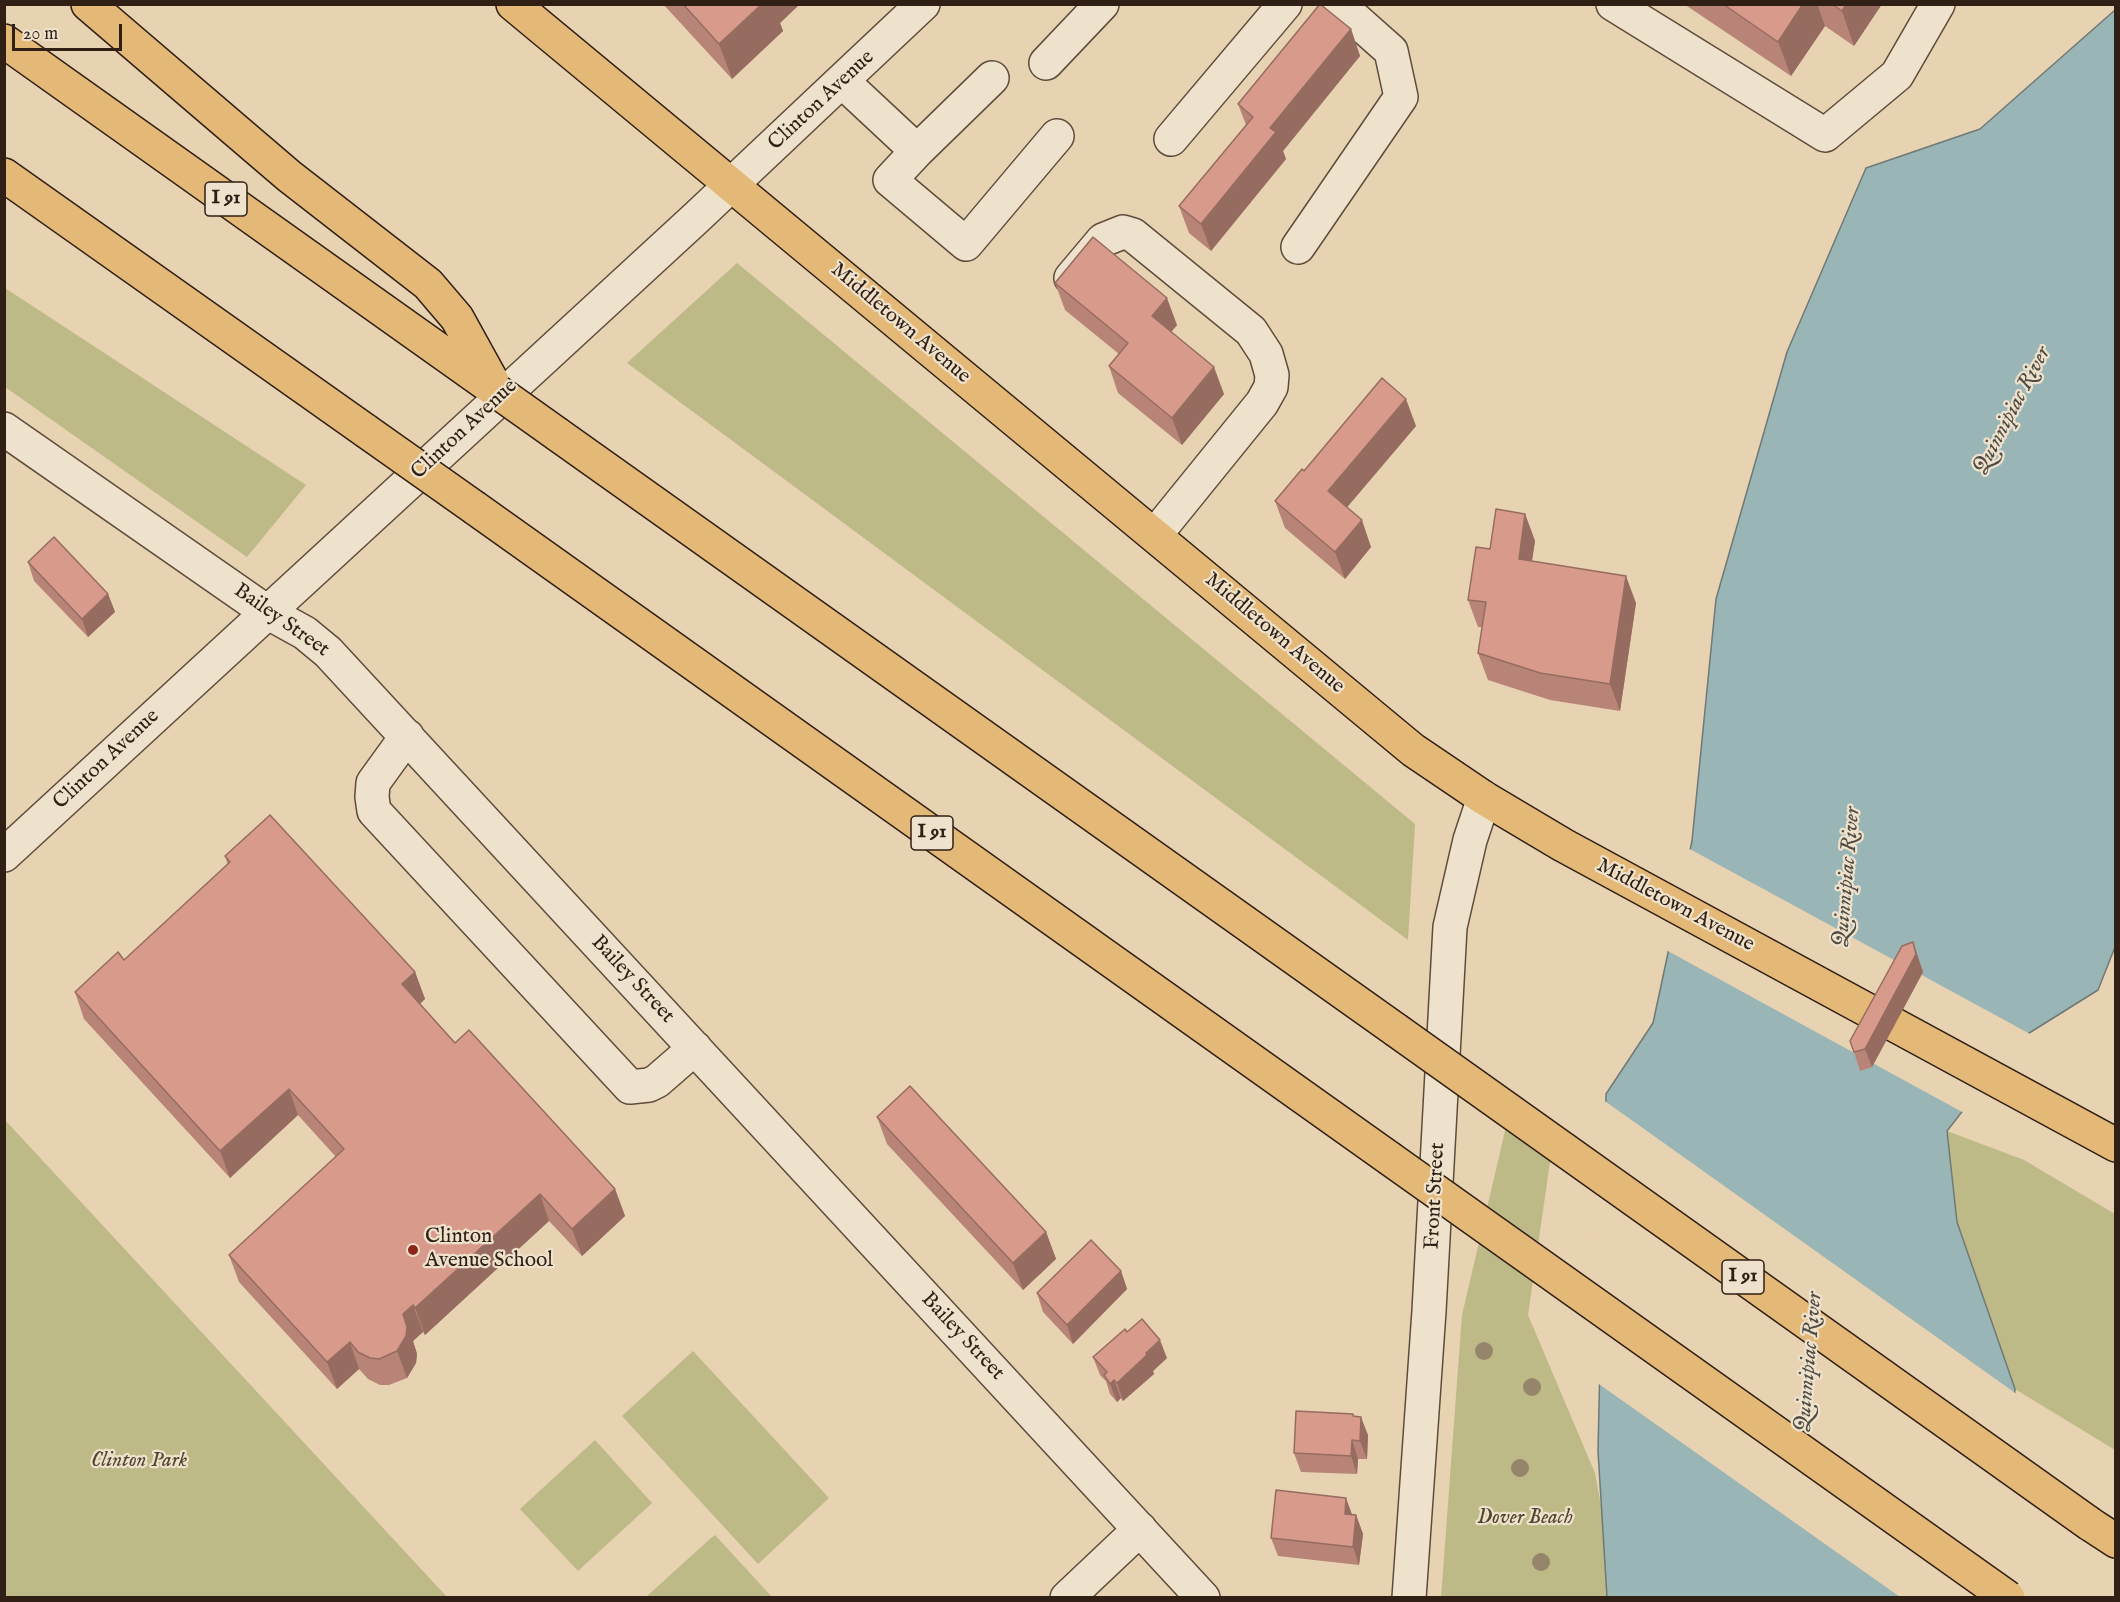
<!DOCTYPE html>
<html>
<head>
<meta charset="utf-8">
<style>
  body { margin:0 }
  #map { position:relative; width:2120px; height:1602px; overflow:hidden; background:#e7d2b1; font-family:"IM FELL English",serif }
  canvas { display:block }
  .frame { position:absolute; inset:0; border:6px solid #2f1f14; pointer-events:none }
  .scale { position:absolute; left:12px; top:24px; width:110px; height:27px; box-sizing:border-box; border:3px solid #2f1f14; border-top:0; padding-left:8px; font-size:18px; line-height:21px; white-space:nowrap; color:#2f1f14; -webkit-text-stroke:4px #efe2cc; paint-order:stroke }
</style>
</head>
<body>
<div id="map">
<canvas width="2120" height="1602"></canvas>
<div class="frame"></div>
<div class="scale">20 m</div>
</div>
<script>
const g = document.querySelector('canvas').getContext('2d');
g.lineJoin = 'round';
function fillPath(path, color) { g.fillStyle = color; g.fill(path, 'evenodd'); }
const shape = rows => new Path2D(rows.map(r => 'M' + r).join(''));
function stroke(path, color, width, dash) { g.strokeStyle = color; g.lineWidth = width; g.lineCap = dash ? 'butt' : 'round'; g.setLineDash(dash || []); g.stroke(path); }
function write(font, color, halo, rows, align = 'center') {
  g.font = font + ' "IM FELL English",serif'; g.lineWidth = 4.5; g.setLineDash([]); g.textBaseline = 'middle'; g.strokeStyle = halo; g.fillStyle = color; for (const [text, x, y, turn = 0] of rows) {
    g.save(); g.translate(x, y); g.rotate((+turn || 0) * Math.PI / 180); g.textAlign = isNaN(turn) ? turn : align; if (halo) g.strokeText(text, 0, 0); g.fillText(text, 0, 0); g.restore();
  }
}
const green = shape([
  [737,263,1415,824,1408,940,627,363],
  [5,288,306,485,247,557,5,387],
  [1509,1114,1553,1141,1528,1315,1595,1473,1614,1578,1614,1597,1441,1598,1462,1315],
  [5,1120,447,1597,5,1597],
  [1947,1131,2024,1160,2115,1214,2115,1450,2015,1389,1957,1222],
  [693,1351,829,1498,758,1564,622,1416],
  [595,1440,652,1503,578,1571,520,1509],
  [715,1535,772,1597,646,1597,711,1538]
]);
const water = shape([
  [2115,10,2115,947,2098,990,2018,1040,1947,1131,1957,1222,2015,1389,2001,1597,1607,1597,1598,1451,1606,1094,1653,1023,1692,841,1716,599,1787,352,1866,168,1980,129,2115,10]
]);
const pier = shape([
  [1688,848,2032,1035,2020,1042,1964,1113,1666,950],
  [1602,1099,2018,1395,2004,1598,1900,1597,1596,1382]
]);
const minor = shape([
  [1613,4,1825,135,1897,75,1938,4],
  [1046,63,1102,4],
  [842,81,917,151,890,180,966,244,1057,136],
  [1171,139,1285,4],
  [917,151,992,78],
  [1298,247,1401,97,1391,51,1338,4],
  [1071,278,1103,240,1123,232,1133,235,1251,331,1266,354,1272,375,1271,387,1262,403,1155,535],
  [4,429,267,612,305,633,328,652,1203,1598],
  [407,736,373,783,372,797,374,811,630,1087,649,1085,657,1081,695,1048],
  [4,855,696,218,923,4],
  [1067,1598,1140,1529],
  [1409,1598,1429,1311,1450,927,1470,840,1484,798]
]);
const major = shape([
  [513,4,1413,750,1484,798,1563,845,2116,1145]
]);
const highway = shape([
  [88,4,289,176,428,284,457,318,494,385],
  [4,41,498,392],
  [4,175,366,431],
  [557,434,1396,1030],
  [475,508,1389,1158],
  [2090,1524,2116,1541]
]);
const highwayBridge = shape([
  [498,392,557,434],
  [366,431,475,508],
  [1396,1030,2090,1524],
  [1389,1158,2008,1598]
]);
const trees = [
  [1484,1351],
  [1532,1387],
  [1520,1468],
  [1541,1562]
];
const wall = shape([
  [663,4,800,4,780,23,783,31,732,79],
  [1684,4,1882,4,1854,46,1825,26,1791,76],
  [1351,29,1360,56,1283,151,1286,159,1211,251,1189,233,1179,206,1246,125,1238,104],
  [1055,283,1177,325,1171,332,1224,394,1182,445,1118,393,1109,366,1119,354,1065,310],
  [1416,426,1347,507,1371,547,1345,579,1285,528,1275,501,1304,471],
  [1525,514,1535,541,1532,561,1636,603,1620,711,1550,700,1488,680,1478,653,1482,627,1478,627,1468,600,1490,549],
  [28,562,108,594,115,612,88,637,34,581],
  [225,856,415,972,425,999,420,1004,455,1043,615,1189,625,1216,582,1256,549,1221,425,1335,423,1332,413,1341,417,1354,416,1363,407,1378,389,1385,380,1385,368,1379,359,1369,337,1389,239,1282,229,1255,336,1157,298,1115,230,1178,84,1019,75,992,124,960,228,865],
  [1913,942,1923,972,1872,1067,1860,1071,1854,1052],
  [877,1117,1046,1232,1056,1259,1023,1290,887,1144],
  [1121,1271,1127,1289,1073,1344,1043,1312,1037,1293],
  [1127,1332,1167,1358,1153,1371,1154,1374,1123,1401,1121,1398,1117,1402,1110,1394,1106,1381,1100,1375,1093,1357],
  [1354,1416,1368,1435,1367,1459,1358,1459,1357,1474,1301,1472,1294,1453],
  [1352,1515,1356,1515,1363,1534,1359,1565,1278,1556,1271,1538]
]);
const shadedWall = shape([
  [762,4,800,4,780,23,783,31,732,79,719,44],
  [1803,4,1817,4,1825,26,1791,76,1778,42],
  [1846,4,1882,4,1854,46,1842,11],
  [1351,29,1360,56,1283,151,1286,159,1211,251,1201,224,1270,128],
  [1167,298,1177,325,1162,343,1152,316],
  [1214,367,1224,394,1182,445,1172,418],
  [1406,399,1416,426,1338,518,1328,491],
  [1525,514,1535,541,1528,586,1519,559],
  [1362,520,1371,547,1345,579,1335,552],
  [1626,576,1636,603,1620,711,1610,684],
  [108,594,115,612,88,637,82,619],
  [1913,942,1923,972,1872,1067,1865,1049],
  [415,972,425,999,411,1011,402,984],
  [289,1089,298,1115,230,1178,220,1151],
  [615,1189,625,1216,582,1256,572,1229],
  [540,1194,549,1221,425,1335,415,1308],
  [1046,1232,1056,1259,1023,1290,1013,1263],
  [1121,1271,1127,1289,1073,1344,1067,1325],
  [413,1305,423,1332,413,1341,417,1354,416,1363,407,1378,397,1351,403,1314],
  [1160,1340,1167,1358,1153,1371,1154,1374,1123,1401,1117,1383],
  [350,1342,359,1369,337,1389,327,1362],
  [1114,1380,1121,1398,1117,1402,1110,1384],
  [1361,1417,1368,1435,1367,1459,1360,1441],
  [1352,1440,1358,1459,1357,1474,1351,1456],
  [1346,1498,1353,1517,1345,1514],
  [1356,1515,1363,1534,1359,1565,1353,1547]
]);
const building = shape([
  [683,4,762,4,719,44,683,4],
  [1320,4,1351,29,1270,128,1276,132,1201,224,1179,206,1253,117,1238,104,1320,4],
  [1723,4,1803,4,1778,42,1723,4],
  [1832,4,1846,4,1842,11,1832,4],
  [1093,237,1167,298,1152,316,1214,367,1172,418,1109,366,1128,343,1055,283,1093,237],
  [1382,378,1406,399,1328,491,1362,520,1335,552,1275,501,1302,469,1304,471,1382,378],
  [1496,509,1525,514,1519,559,1626,576,1610,684,1540,673,1478,653,1486,602,1468,600,1476,547,1490,549,1496,509],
  [54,537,108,594,82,619,28,562,54,537],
  [270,815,415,972,402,984,455,1043,469,1030,615,1189,572,1229,540,1194,415,1308,413,1305,403,1314,407,1327,406,1336,397,1351,379,1359,370,1358,358,1352,350,1342,327,1362,229,1255,344,1149,289,1089,220,1151,75,992,118,952,124,960,230,862,225,856,270,815],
  [1913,942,1916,954,1865,1049,1854,1052,1850,1041,1902,946,1913,942],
  [910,1086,1046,1232,1013,1263,877,1117,910,1086],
  [1091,1240,1121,1271,1067,1325,1037,1293,1091,1240],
  [1142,1319,1160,1340,1146,1353,1147,1355,1117,1383,1114,1380,1110,1384,1104,1375,1107,1372,1093,1357,1125,1329,1127,1332,1142,1319],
  [1296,1411,1353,1414,1353,1416,1361,1417,1360,1441,1352,1440,1351,1456,1294,1453,1296,1411],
  [1276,1490,1346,1498,1345,1514,1356,1515,1353,1547,1271,1538,1276,1490]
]);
const markers = [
  [413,1250,6,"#8f2418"]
];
const shields = [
  [226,199,42],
  [932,833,42],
  [1743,1277,42]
];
const shieldNames = [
  ["I 91",226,199],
  ["I 91",932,833],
  ["I 91",1743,1277]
];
const streetNames = [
  ["Clinton Avenue",822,101,-43],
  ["Middletown Avenue",900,324,40],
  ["Clinton Avenue",465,430,-43],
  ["Bailey Street",281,621,35],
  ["Middletown Avenue",1274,634,40],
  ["Clinton Avenue",107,760,-43],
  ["Middletown Avenue",1675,906,28],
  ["Bailey Street",632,980,47],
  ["Front Street",1436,1196,-87],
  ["Bailey Street",962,1337,47]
];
const poiNames = [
  ["Clinton",425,1238],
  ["Avenue School",425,1262]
];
const parkNames = [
  ["Clinton Park",139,1462],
  ["Dover Beach",1525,1519]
];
const waterNames = [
  ["Quinnipiac River",2013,411,-62],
  ["Quinnipiac River",1848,877,-85],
  ["Quinnipiac River",1810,1362,-85]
];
fillPath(green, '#bdba87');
fillPath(water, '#9ab5b6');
stroke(water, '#6f7975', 1.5);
fillPath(pier, '#e7d2b1');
stroke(minor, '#5d4c3b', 36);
stroke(major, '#2f1f14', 36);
stroke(highway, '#2f1f14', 36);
stroke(minor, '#efe2cc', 33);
stroke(major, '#e4b978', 33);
stroke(highway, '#e4b978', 33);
stroke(highwayBridge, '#2f1f14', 36, []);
stroke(highwayBridge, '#e4b978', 33);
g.fillStyle = '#95856b';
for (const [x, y] of trees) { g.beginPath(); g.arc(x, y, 9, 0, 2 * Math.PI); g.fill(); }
fillPath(wall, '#b98478');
fillPath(shadedWall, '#966c61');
fillPath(building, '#d79a8b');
stroke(building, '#966c61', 1.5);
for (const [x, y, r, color] of markers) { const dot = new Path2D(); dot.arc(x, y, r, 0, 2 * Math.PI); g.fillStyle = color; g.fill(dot); stroke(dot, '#efe2cc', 2); }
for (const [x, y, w] of shields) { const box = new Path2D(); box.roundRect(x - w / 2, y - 17, w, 34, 4.5); g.fillStyle = '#efe2cc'; g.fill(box); stroke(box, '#2f1f14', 1.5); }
write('bold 20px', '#2f1f14', null, shieldNames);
write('21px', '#2f1f14', '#efe2cc', streetNames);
write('21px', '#2f1f14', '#efe2cc', poiNames, 'left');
write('italic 21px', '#524631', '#efe2cc', parkNames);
write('italic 22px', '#4f4c45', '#efe2cc', waterNames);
</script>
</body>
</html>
